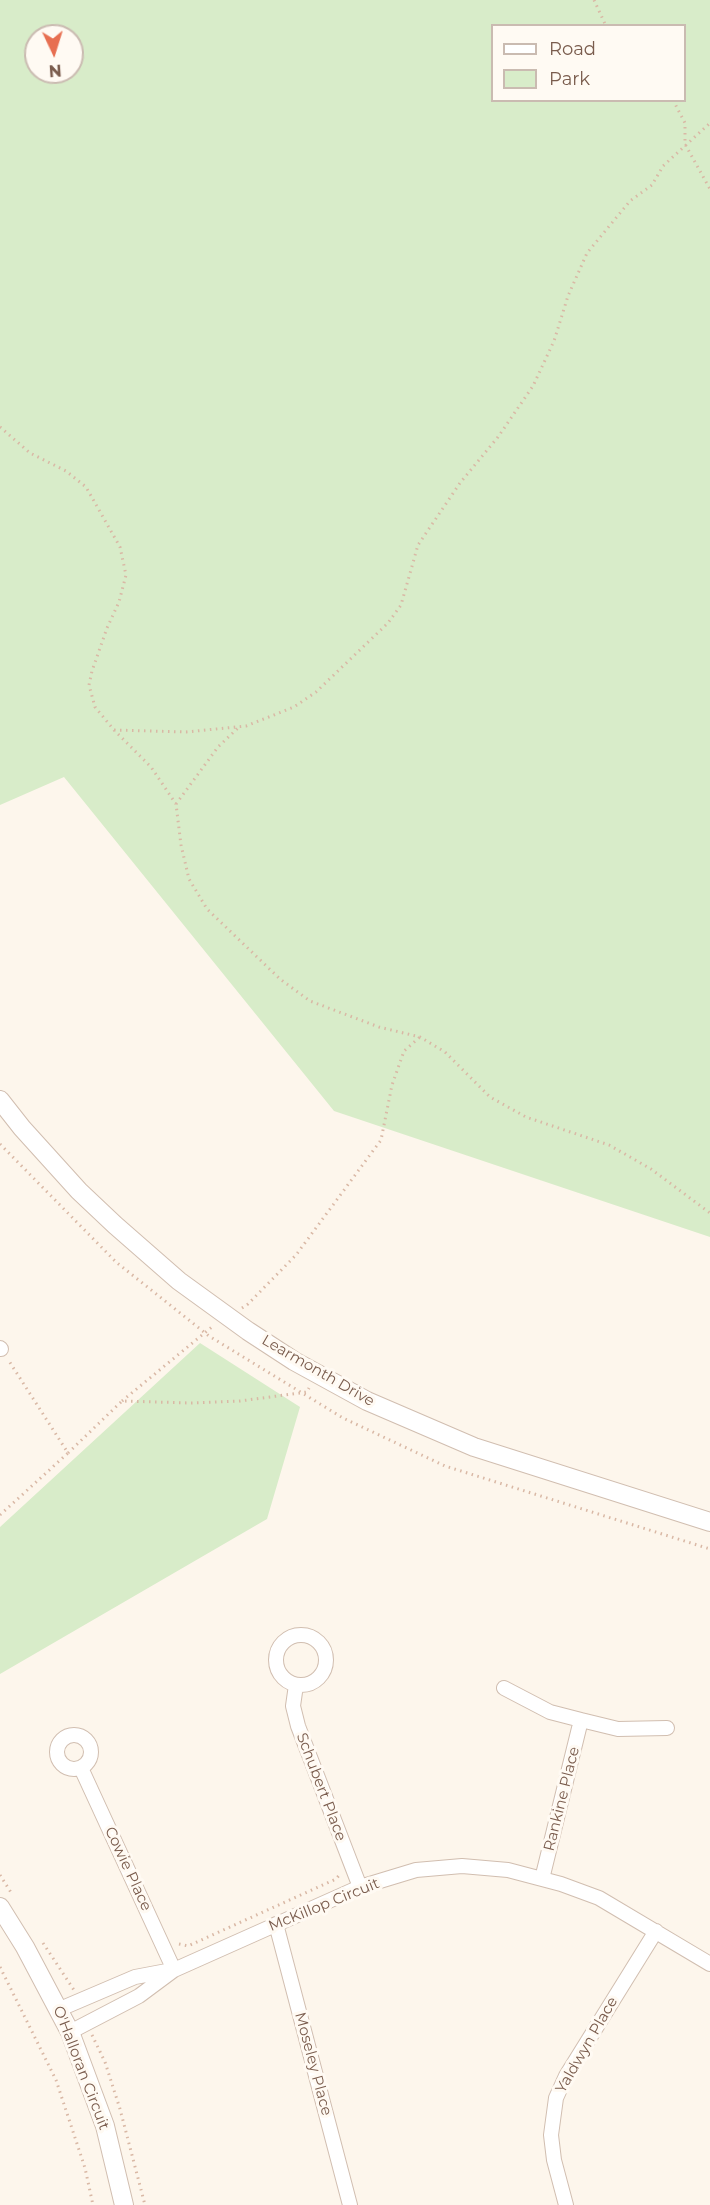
<!DOCTYPE html>
<html>
<head>
<meta charset="utf-8">
<style>
  body { margin:0 }
  #map { position:relative; width:710px; height:2205px; overflow:hidden; background:#fdf6ec; font-family:Montserrat,sans-serif }
  canvas { display:block }
  .legend { position:absolute; left:491px; top:24px; width:195px; height:78px; box-sizing:border-box; background:#fffaf3; border:2px solid #cabbb1; margin:0; padding:8px 10px; list-style:none; font-size:18px; color:#7a5c4d }
  .legend li { display:flex; align-items:center; gap:12px; height:30px }
  .legend b { width:30px; border:2px solid #cabbb1 }
  .north { position:absolute; left:24px; top:24px; width:60px; height:60px; box-sizing:border-box; background:#fffaf3; border:2px solid #cabbb1; border-radius:50%; rotate:176deg; font-size:16px; font-weight:700; line-height:24px; text-align:center; color:#7a5c4d }
  .north::after { content:''; display:block; margin:auto; width:21px; height:27px; background:#e76f51; clip-path:polygon(50% 0,100% 100%,50% 72%,0 100%) }
</style>
</head>
<body>
<div id="map">
<canvas width="710" height="2205"></canvas>
<ul class="legend">
<li><b style="height:8px;background:#fff"></b>Road</li>
<li><b style="height:16px;background:#d8ecc9"></b>Park</li>
</ul>
<div class="north">N</div>
</div>
<script>
const g = document.querySelector('canvas').getContext('2d');
g.lineJoin = 'round';
function fillPath(path, color) { g.fillStyle = color; g.fill(path, 'evenodd'); }
const shape = rows => new Path2D(rows.map(r => 'M' + r).join(''));
function stroke(path, color, width, dash) { g.strokeStyle = color; g.lineWidth = width; g.lineCap = dash ? 'butt' : 'round'; g.setLineDash(dash || []); g.stroke(path); }
function write(font, color, halo, rows, align = 'center') {
  g.font = font + ' Montserrat,sans-serif'; g.lineWidth = 6; g.setLineDash([]); g.textBaseline = 'middle'; g.strokeStyle = halo; g.fillStyle = color; for (const [text, x, y, turn = 0] of rows) {
    g.save(); g.translate(x, y); g.rotate((+turn || 0) * Math.PI / 180); g.textAlign = isNaN(turn) ? turn : align; if (halo) g.strokeText(text, 0, 0); g.fillText(text, 0, 0); g.restore();
  }
}
const green = shape([
  [0,0,710,0,710,1237,334,1111,64,777,0,805],
  [492,26,684,26,684,100,492,100],
  [36,36,72,36,72,72,36,72],
  [200,1343,300,1407,267,1519,0,1674,0,1527]
]);
const path = shape([
  [594,0,606,26],
  [673,100,685,123,685,144,710,189],
  [0,427,30,453,66,471,86,487,120,547,126,575,119,602,107,628,92,671,89,685,95,707,114,730,151,767,176,804,181,845,189,879,207,909,280,979,310,1001,379,1027,420,1037,445,1052,490,1097,526,1117,609,1145,651,1169,710,1213],
  [114,730,186,732,246,726,294,707,316,692,388,623,401,605,418,545,460,483,498,437,533,386,554,341,568,296,587,253,630,201,652,185,663,166,710,123],
  [176,804,218,747,239,727],
  [0,1144,116,1262,209,1336,343,1418,445,1466,710,1549],
  [242,1308,248,1304,296,1255,381,1140,392,1085,404,1051,420,1037],
  [122,1401,213,1326],
  [68,1453,122,1401,190,1403,240,1401,307,1392,309,1388],
  [0,1515,68,1453,9,1361],
  [0,1875,12,1894],
  [43,1943,74,1990],
  [179,1944,188,1946,336,1879,341,1873],
  [0,1967,56,2080,85,2168,93,2205],
  [92,2035,105,2062,120,2109,145,2205]
]);
const minor = shape([
  [0,1348,1,1349],
  '276 1660a25 25 0 1 1 50 0a25 25 0 1 1-50 0Z',
  [296,1685,293,1706,298,1726,360,1887],
  [504,1688,550,1712,581,1720],
  '57 1752a17 17 0 1 1 34 0a17 17 0 1 1-34 0Z',
  [81,1768,174,1970],
  [542,1879,581,1720,618,1729,667,1728],
  [276,1924,350,2205],
  [60,2009,135,1977,172,1970],
  [70,2032,139,1996,174,1970,360,1887,416,1870,462,1866,508,1870,561,1884,599,1898,710,1964],
  [566,2205,554,2160,551,2135,556,2098,566,2076,656,1931]
]);
const tertiary = shape([
  [0,1100,22,1128,79,1191,115,1225,179,1281,248,1331,294,1361,367,1401,474,1447,710,1522],
  [0,1907,25,1947,70,2032,105,2126,124,2205]
]);
const streetNames = [
  ["Learmonth Drive",318,1371,30],
  ["Schubert Place",321,1787,69],
  ["Rankine Place",562,1799,-76],
  ["Cowie Place",128,1869,65],
  ["McKillop Circuit",324,1905,-22],
  ["Yaldwyn Place",587,2045,-60],
  ["Moseley Place",313,2064,75],
  ["O'Halloran Circuit",81,2068,69]
];
fillPath(green, '#d8ecc9');
stroke(minor, '#d1beb0', 16);
stroke(tertiary, '#d1beb0', 20);
stroke(path, '#d9b8a5', 3, [1.5, 4.5]);
stroke(minor, '#fff', 14);
stroke(tertiary, '#fff', 18);
write('15px', '#7a5c4d', '#fffaf3', streetNames);
</script>
</body>
</html>
